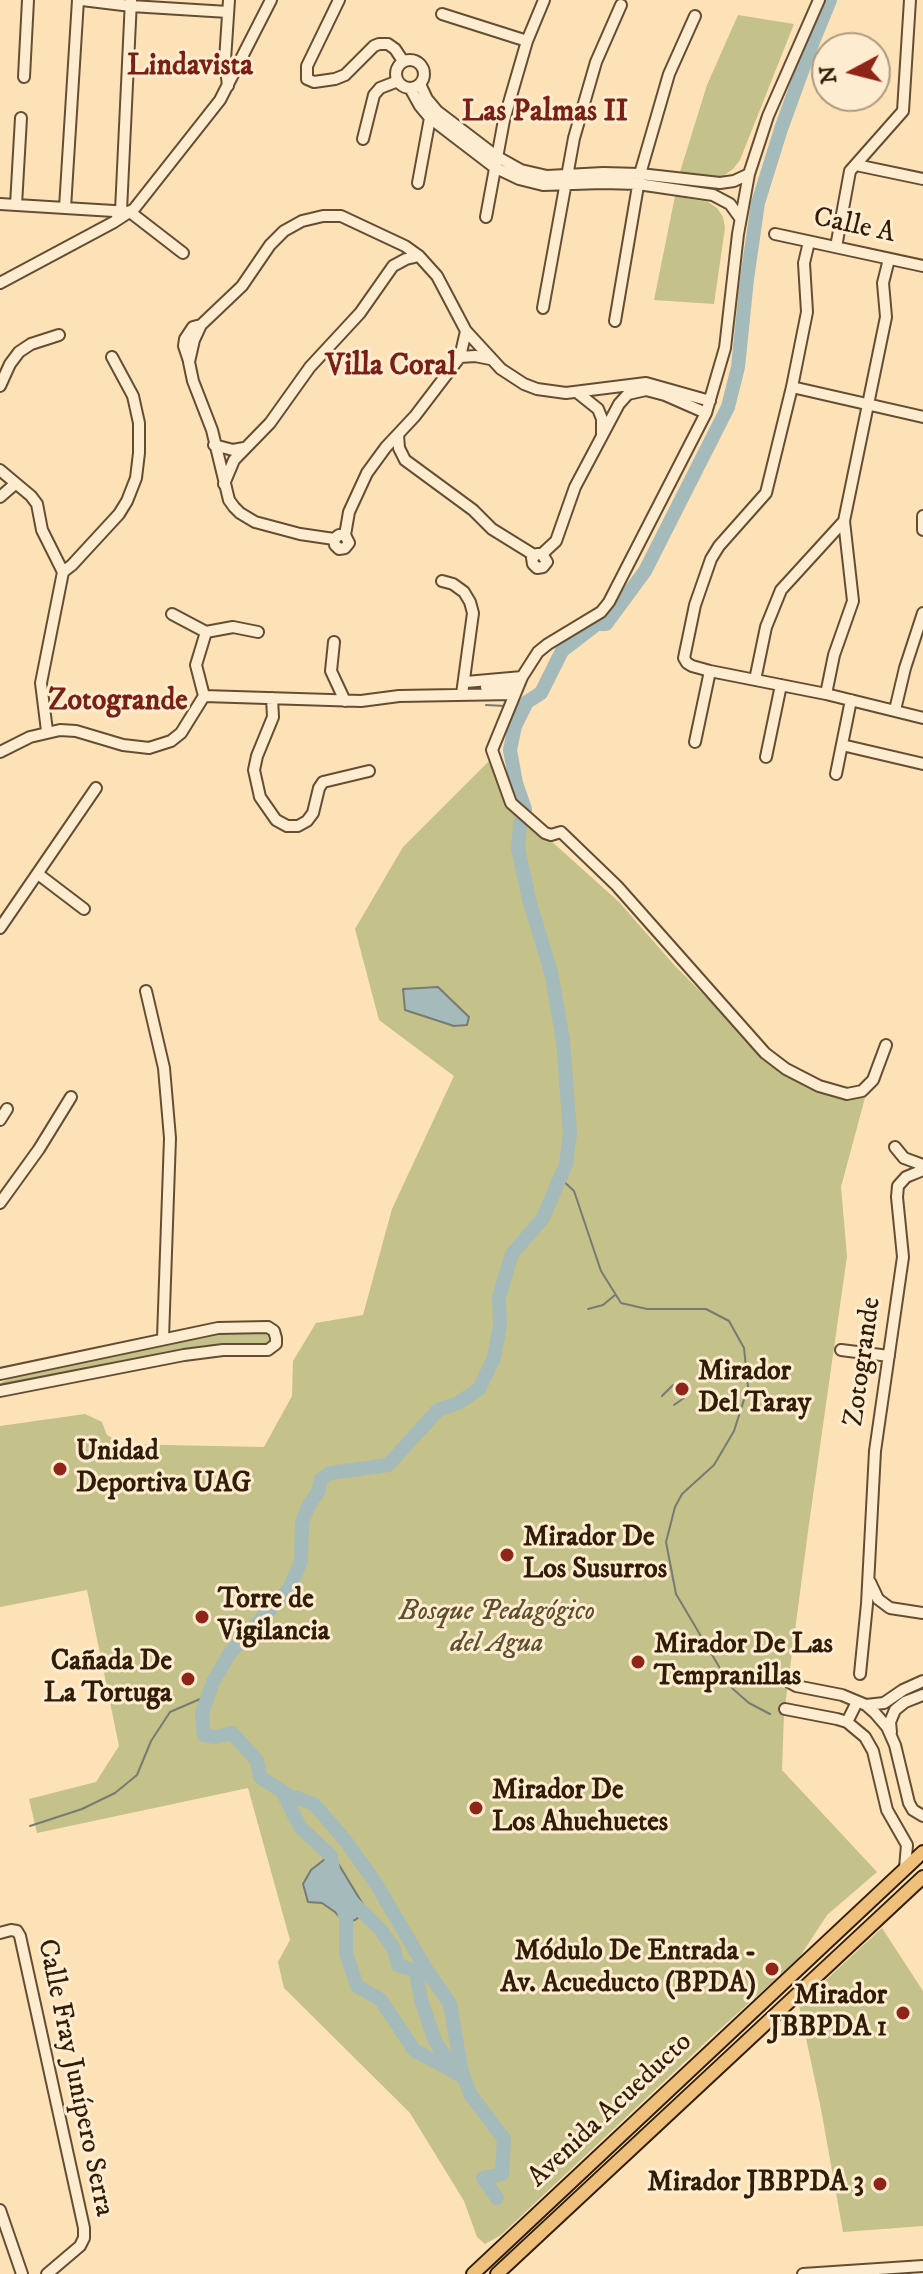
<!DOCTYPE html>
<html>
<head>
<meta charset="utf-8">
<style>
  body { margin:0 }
  #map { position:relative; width:923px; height:2274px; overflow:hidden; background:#fde1b7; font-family:"IM FELL DW Pica",serif }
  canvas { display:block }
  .north { position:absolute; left:811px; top:32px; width:80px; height:80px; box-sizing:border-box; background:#feecd0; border:2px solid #ac9980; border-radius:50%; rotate:263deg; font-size:22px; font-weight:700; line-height:32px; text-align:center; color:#311d07 }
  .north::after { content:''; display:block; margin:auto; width:28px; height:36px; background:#8f2418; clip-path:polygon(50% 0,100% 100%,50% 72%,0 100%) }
</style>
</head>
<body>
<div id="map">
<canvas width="923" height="2274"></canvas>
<div class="north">N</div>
</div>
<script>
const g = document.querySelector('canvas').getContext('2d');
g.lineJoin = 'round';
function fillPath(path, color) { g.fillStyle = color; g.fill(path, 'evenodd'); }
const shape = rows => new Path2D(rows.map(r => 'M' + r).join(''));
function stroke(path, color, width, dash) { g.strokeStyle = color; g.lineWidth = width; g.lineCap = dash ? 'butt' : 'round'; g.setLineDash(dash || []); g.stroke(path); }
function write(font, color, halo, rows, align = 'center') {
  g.font = font + ' "IM FELL DW Pica",serif'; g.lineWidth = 6; g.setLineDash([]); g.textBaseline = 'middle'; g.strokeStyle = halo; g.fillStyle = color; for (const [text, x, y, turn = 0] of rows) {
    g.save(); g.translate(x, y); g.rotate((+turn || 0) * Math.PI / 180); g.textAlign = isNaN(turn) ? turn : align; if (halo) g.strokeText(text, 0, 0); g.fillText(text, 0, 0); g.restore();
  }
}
const green = shape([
  [738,15,794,24,740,160,733,169,723,176,711,179,679,175,707,85],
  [675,196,708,202,717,208,723,217,725,228,714,304,654,300],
  [490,760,510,804,619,902,675,966,780,1071,811,1086,866,1094,841,1187,847,1256,809,1524,784,1714,782,1770,877,1872,827,1915,799,1958,708,2040,501,2235,485,2244,477,2237,464,2201,410,2113,284,1988,278,1962,290,1940,248,1788,37,1833,29,1799,96,1782,119,1746,87,1590,0,1607,0,1426,85,1414,102,1422,107,1435,112,1438,115,1444,264,1447,292,1396,293,1361,316,1323,363,1315,392,1209,454,1076,379,1020,355,929,403,847],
  [215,1331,264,1331,268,1334,269,1342,264,1347,0,1388,0,1383,24,1372],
  [882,1928,923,1991,923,2226,843,2232,821,2109,799,2005]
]);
const water = shape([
  [438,987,469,1017,467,1025,454,1026,405,1010,403,989,438,987],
  [325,1859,336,1860,367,1911,355,1920,344,1922,335,1912,322,1903,308,1902,303,1884,311,1870,325,1859]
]);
const stream = shape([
  [486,705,505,706],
  [515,707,524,707],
  [560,1178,574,1191,601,1271,621,1303,647,1309,706,1309,729,1321,744,1348,748,1387,734,1431,714,1465,682,1494,675,1507,666,1542,676,1594,721,1670,733,1689,749,1703,770,1714],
  [588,1309,603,1305,615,1295],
  [662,1396,673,1385],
  [674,1405,684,1398],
  [30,1826,82,1809,115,1793,137,1775,151,1741,170,1712,207,1696]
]);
const river = shape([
  [282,1791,300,1827,331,1856,334,1878],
  [351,1901,380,1929,394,1949,398,1965,416,1971,421,2000,435,2041,454,2070],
  [342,1905,346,1919,346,1953,357,1986,381,2000,414,2050,464,2077],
  [497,2198,483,2178,502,2174,504,2139,470,2094,461,2068,450,2004,426,1969,375,1882,345,1840,314,1804,288,1795,260,1777,257,1761,232,1733,215,1737,204,1735,202,1713,213,1682,230,1653,289,1589,301,1561,302,1522,309,1505,318,1492,321,1479,330,1473,388,1465,438,1410,458,1403,479,1389,494,1358,500,1326,499,1297,512,1254,543,1218,566,1164,570,1133,563,1040,551,972,530,903,518,849,520,824,525,809,516,783,510,750,515,726,527,702,541,693,562,651,597,624,606,624,645,571,728,407,738,367,747,279,758,203,781,129,810,49,830,0]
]);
const minor = shape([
  [82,0,131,6,228,12],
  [339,0,307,66,307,79,314,82,335,79,345,75,374,46,379,44,388,44,395,49,403,61],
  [819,0,768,116,749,174,738,234,725,348,706,413,609,602,601,612,548,644,538,652,522,677,492,750,511,803,545,833,551,835,561,832,617,886,765,1053,786,1069,819,1086,847,1094,862,1091,873,1080,886,1045],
  [442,14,527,41],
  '396 74a14 14 0 1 1 28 0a14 14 0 1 1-28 0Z',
  [24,77,28,0],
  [420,84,427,99,437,111,496,156,521,170,547,176,603,173,640,174,720,183,734,181,749,174],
  [228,86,225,60,229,0],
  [410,88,420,106,430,118,494,167,519,179,543,185,603,183,638,184,713,195,730,204,740,218],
  [363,139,374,95,380,88,398,81],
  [856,165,923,179],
  [418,183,430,118,433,115],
  [0,204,130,212,183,253],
  [16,205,21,118],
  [65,208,78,0],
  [486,217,504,120,527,41,544,0],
  [116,220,121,211,131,0],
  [775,234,923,266],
  [809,242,804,263,807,312,792,387,766,493,719,546,711,559,695,605,684,658,687,663,692,666,710,671,826,694,923,718],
  [836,247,850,171,903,111,910,0],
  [0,283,114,222,134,209,220,100,271,0],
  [543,308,574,138,596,62,621,5],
  [615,321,640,174,669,74,695,16],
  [460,357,475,356,490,359],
  [189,361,184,346,185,339,193,327,201,325],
  [0,386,10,364,19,352,31,344,59,335],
  [792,387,923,417],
  [578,393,598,409,602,419,602,434],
  [398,435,399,448,405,460,473,510,492,529,534,555],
  [214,445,233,450,244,448],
  [0,470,31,496,37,504,42,530,63,572,41,683,47,731],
  [224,484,234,460,270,423,310,367,360,313,393,266,406,259,419,256],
  [0,497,15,484],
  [923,516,923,530],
  [345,535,339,535,334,539,335,545,339,549,345,548,349,543,345,535,349,512,367,473,386,447,415,416,460,357,466,331],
  [334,539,300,534,255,522,240,513,234,507,229,500,212,430,193,381,189,362,194,340,201,325,242,286,270,245,284,231,302,221,323,216,341,216,405,246,419,256,437,276,466,331,501,369,524,384,537,389,566,393,646,383,710,401],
  [542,554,547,562,543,567,537,568,533,564,532,558,537,554,542,554,556,541,575,487,619,404,628,394,646,390,665,395,706,413],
  [63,572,72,565,119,514,127,501,136,478,139,453,139,423,133,396,112,357],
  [442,581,453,584,464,592,470,602,473,613,462,694],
  [172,614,206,632,233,627,258,632],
  [334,642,331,671,345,701],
  [755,680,766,627,781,590,844,521,886,317,883,283,889,259],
  [466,682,522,677],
  [486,687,518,684],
  [826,694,834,655,853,601,844,521],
  [204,696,196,665,206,632],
  [272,698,273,717,257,756,254,770,260,797,276,820,287,826,298,826,307,821,313,813,319,788,323,782,369,771],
  [895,710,905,668,923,613],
  [695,742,710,671],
  [842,745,923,764],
  [0,752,30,737,60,730,76,731,123,745,149,748,171,741,181,733,204,696,361,701,399,696,514,694],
  [766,757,781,685],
  [836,774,851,700],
  [38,874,84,909],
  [0,928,96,788],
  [146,991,164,1068,170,1138,163,1338],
  [0,1120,7,1109],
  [895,1147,904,1158,923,1165],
  [0,1203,39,1149,71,1097],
  [841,1350,889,1356],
  [0,1374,218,1328,268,1327,274,1331,276,1338,276,1344,268,1350,223,1350,184,1355,0,1391],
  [870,1582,878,1599,890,1608,923,1613],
  [860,1674,867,1604,875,1451,903,1257,897,1197,898,1186,906,1177,923,1170],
  [789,1682,796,1686,842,1695,866,1705,875,1713,887,1727,895,1745,909,1803,913,1810,923,1816],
  [866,1705,884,1703,903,1690,923,1681],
  [785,1709,837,1719,847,1722,865,1737,873,1751,887,1810,907,1845,905,1868],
  [847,1722,857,1702],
  [891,1732,890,1722,895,1710,905,1702,923,1695],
  [0,1933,11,1930,17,1931,20,1936,84,2228,84,2238,80,2246,47,2274],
  [0,2210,22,2274],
  [803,2274,923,2266]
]);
const major = shape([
  [473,2274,923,1852],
  [497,2274,923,1877]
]);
const markers = [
  [682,1389,8,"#8f2418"],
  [60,1469,8,"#8f2418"],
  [507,1555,8,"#8f2418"],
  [202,1617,8,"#8f2418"],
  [638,1662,8,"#8f2418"],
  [188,1679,8,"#8f2418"],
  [476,1808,8,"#8f2418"],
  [772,1969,8,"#8f2418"],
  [903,2013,8,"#8f2418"],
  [880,2184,8,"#8f2418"]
];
const streetNames = [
  ["Calle A",854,227,12],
  ["Zotogrande",864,1362,-82],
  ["Calle Fray Junípero Serra",74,2078,78],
  ["Avenida Acueducto",611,2111,-43]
];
const poiNames = [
  ["Mirador",698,1373],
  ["Del Taray",698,1405],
  ["Unidad",76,1453],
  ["Deportiva UAG",76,1485],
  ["Mirador De",523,1539],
  ["Los Susurros",523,1571],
  ["Torre de",218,1601],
  ["Vigilancia",218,1633],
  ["Mirador De Las",654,1646],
  ["Tempranillas",654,1678],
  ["Cañada De",172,1663,"right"],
  ["La Tortuga",172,1695,"right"],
  ["Mirador De",492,1792],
  ["Los Ahuehuetes",492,1824],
  ["Módulo De Entrada -",756,1953,"right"],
  ["Av. Acueducto (BPDA)",756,1985,"right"],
  ["Mirador",887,1997,"right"],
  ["JBBPDA 1",887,2029,"right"],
  ["Mirador JBBPDA 3",864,2184,"right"]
];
const parkNames = [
  ["Bosque Pedagógico",497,1613],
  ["del Agua",497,1645]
];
const neighbourhoodNames = [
  ["Lindavista",190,68],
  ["Las Palmas II",545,114],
  ["Villa Coral",391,368],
  ["Zotogrande",118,703]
];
fillPath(green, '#c4c18a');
fillPath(water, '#a5baba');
stroke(water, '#777b72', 2);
stroke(stream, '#777b72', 2);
stroke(river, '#a5baba', 14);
stroke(minor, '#644e33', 14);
stroke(major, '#311d07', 16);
stroke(minor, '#feecd0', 10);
stroke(major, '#eec07c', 12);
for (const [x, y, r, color] of markers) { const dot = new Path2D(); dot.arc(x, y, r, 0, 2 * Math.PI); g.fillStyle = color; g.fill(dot); stroke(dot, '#feecd0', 3); }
write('28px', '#311d07', '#feecd0', streetNames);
write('bold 28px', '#311d07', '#feecd0', poiNames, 'left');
write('italic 28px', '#5d4e2e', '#feecd0', parkNames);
write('bold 30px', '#7a1f14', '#feecd0', neighbourhoodNames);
</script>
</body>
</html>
